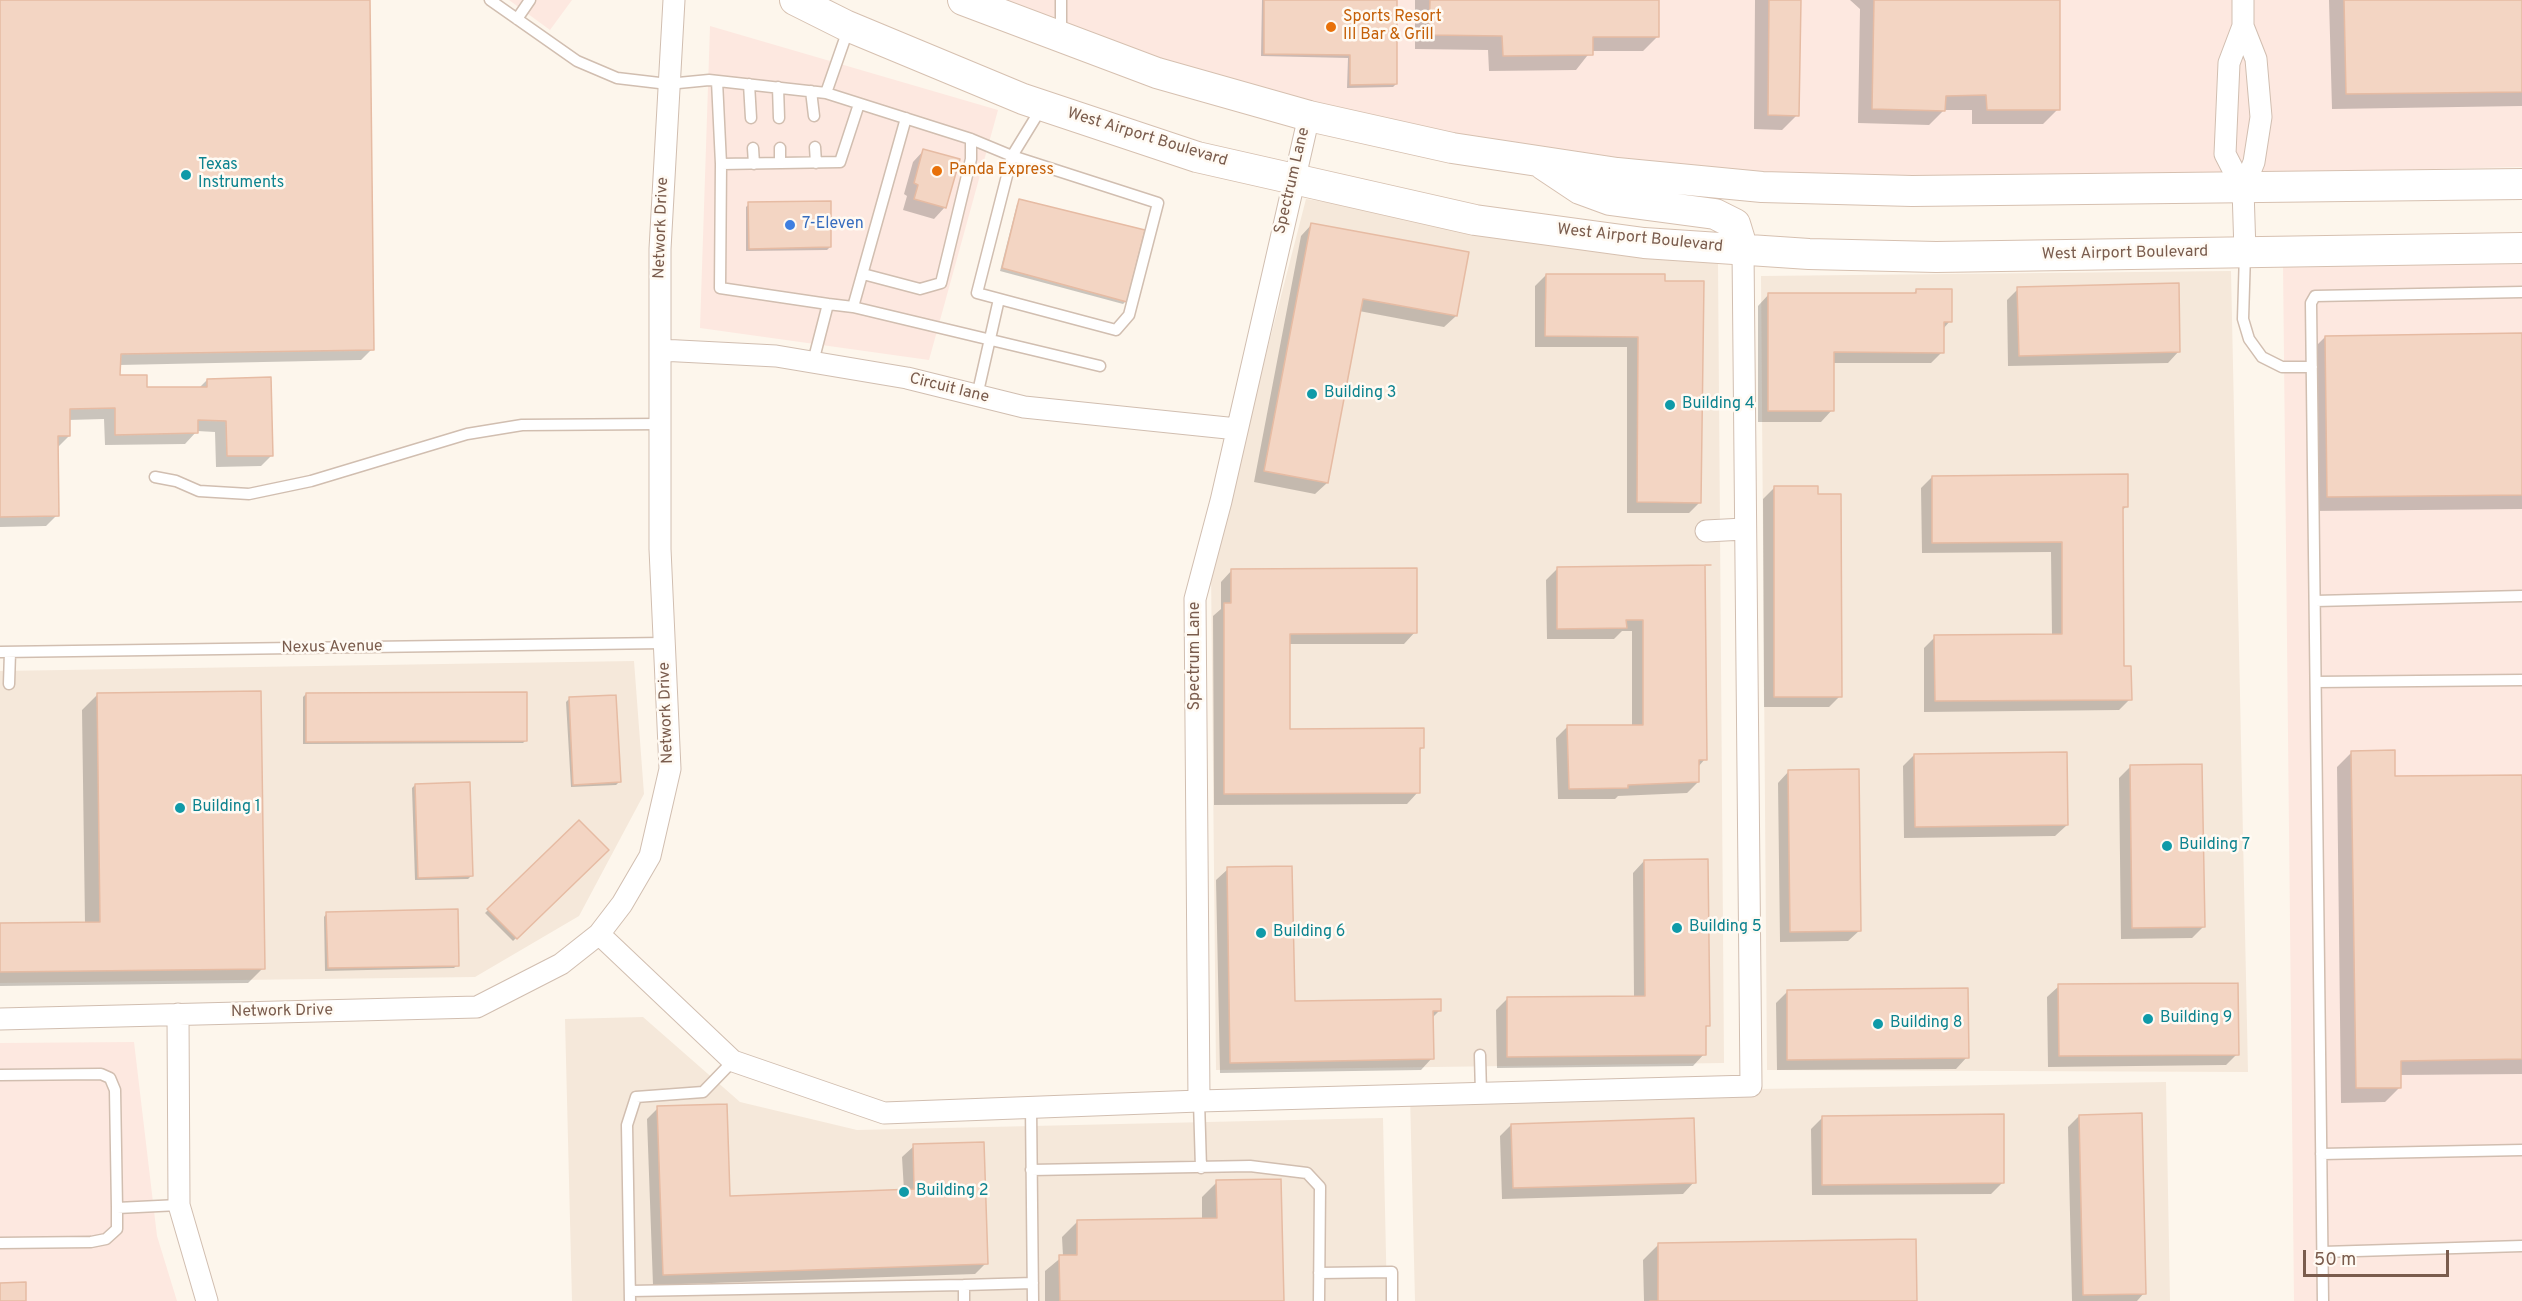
<!DOCTYPE html>
<html>
<head>
<meta charset="utf-8">
<style>
  body { margin:0 }
  #map { position:relative; width:2522px; height:1301px; overflow:hidden; background:#fdf6ec; font-family:Overpass,sans-serif }
  canvas { display:block }
  .scale { position:absolute; left:2303px; top:1250px; width:146px; height:27px; box-sizing:border-box; border:3px solid #7a5c4d; border-top:0; padding-left:8px; font-size:18px; line-height:21px; white-space:nowrap; color:#7a5c4d; -webkit-text-stroke:4px #fffaf3; paint-order:stroke }
</style>
</head>
<body>
<div id="map">
<canvas width="2522" height="1301"></canvas>
<div class="scale">50 m</div>
</div>
<script>
const g = document.querySelector('canvas').getContext('2d');
g.lineJoin = 'round';
function fillPath(path, color) { g.fillStyle = color; g.fill(path, 'evenodd'); }
const shape = rows => new Path2D(rows.map(r => 'M' + r).join(''));
function stroke(path, color, width, dash) { g.strokeStyle = color; g.lineWidth = width; g.lineCap = dash ? 'butt' : 'round'; g.setLineDash(dash || []); g.stroke(path); }
function write(font, color, halo, rows, align = 'center') {
  g.font = font + ' Overpass,sans-serif'; g.lineWidth = 5; g.setLineDash([]); g.textBaseline = 'middle'; g.strokeStyle = halo; g.fillStyle = color; for (const [text, x, y, turn = 0] of rows) {
    g.save(); g.translate(x, y); g.rotate((+turn || 0) * Math.PI / 180); g.textAlign = isNaN(turn) ? turn : align; if (halo) g.strokeText(text, 0, 0); g.fillText(text, 0, 0); g.restore();
  }
}
const residential = shape([
  [1306,199,1718,264,1724,1063,1216,1070,1211,568],
  [2231,271,2248,1072,1767,1070,1761,276],
  [634,661,644,794,579,916,475,977,0,983,0,671],
  [643,1017,740,1102,857,1130,1383,1118,1387,1301,572,1301,565,1019],
  [2166,1082,2170,1301,1415,1301,1410,1095]
]);
const commercial = shape([
  [509,0,572,0,550,30],
  [992,0,2522,0,2522,167,1938,180,1699,172,1448,137,1186,73],
  [710,26,998,110,929,360,700,328],
  [2522,254,2522,1301,2294,1301,2283,264],
  [134,1042,157,1236,177,1301,0,1301,0,1043]
]);
const shadow = shape([
  [0,0,369,0,372,349,361,360,119,365,119,376,145,388,199,388,207,380,272,455,261,466,216,467,215,432,197,431,185,444,105,445,104,419,68,420,69,436,57,448,57,515,46,526,0,527],
  [1262,0,1395,0,1396,84,1393,87,1347,88,1348,58,1261,56],
  [1415,0,1658,0,1658,36,1643,51,1591,51,1576,70,1489,71,1488,50,1415,49],
  [1755,0,1799,0,1797,115,1782,130,1754,129],
  [1850,0,2059,0,2058,109,2043,124,1972,124,1972,110,1944,110,1929,125,1858,123,1860,9],
  [2329,0,2522,0,2522,106,2332,109],
  [924,150,945,207,934,219,903,210,907,196,904,194,913,162],
  [1020,201,1126,301,1123,304,1000,271,1017,204],
  [749,204,830,247,827,250,746,251,746,207],
  [1312,224,1456,316,1444,327,1359,311,1327,483,1315,494,1254,482,1301,236],
  [1546,275,1664,276,1700,502,1689,513,1627,513,1627,347,1535,347,1535,286],
  [2018,289,2179,351,2168,363,2008,366,2007,300],
  [1917,290,1950,321,1943,329,1942,352,1931,363,1832,363,1832,410,1821,422,1758,422,1758,306,1769,294,1913,294],
  [2522,335,2522,509,2312,511,2310,352,2325,337],
  [1932,477,2127,506,2121,511,2122,668,2130,699,2119,710,1924,712,1924,648,1935,637,2052,636,2051,552,1922,553,1921,488],
  [1774,488,1816,496,1840,696,1829,707,1764,707,1763,499],
  [1704,566,1705,759,1698,767,1698,782,1687,793,1618,796,1615,799,1558,799,1556,738,1568,726,1632,726,1632,631,1622,631,1614,639,1547,639,1546,580,1557,569],
  [1232,570,1415,632,1404,644,1288,644,1289,730,1423,747,1418,752,1418,792,1407,804,1214,805,1213,616,1221,609,1221,582],
  [306,694,526,740,523,743,303,744,303,697],
  [97,695,263,968,248,983,0,986,0,925,85,924,82,710],
  [569,699,619,782,616,785,571,787,566,702],
  [2352,752,2394,778,2522,776,2522,1074,2400,1075,2400,1087,2385,1102,2341,1103,2337,767],
  [1914,755,2067,825,2055,836,1904,838,1903,766],
  [2130,767,2203,927,2192,938,2121,939,2119,778],
  [1789,771,1860,930,1848,941,1780,942,1778,783],
  [415,785,471,876,468,879,415,880,412,788],
  [579,822,606,850,513,941,485,913],
  [1644,861,1708,1025,1704,1030,1704,1054,1693,1066,1497,1068,1496,1010,1508,998,1634,997,1633,873],
  [1228,869,1294,1003,1440,1010,1432,1018,1432,1058,1421,1070,1220,1073,1216,880],
  [327,913,457,965,454,968,325,971,324,917],
  [2059,986,2237,1054,2226,1065,2048,1067,2047,997],
  [1787,992,1967,1057,1956,1069,1777,1070,1776,1003],
  [658,1108,729,1197,904,1191,902,1157,914,1146,986,1263,975,1274,653,1285,647,1119],
  [2079,1116,2144,1293,2137,1301,2072,1301,2068,1127],
  [1822,1118,2003,1182,1991,1194,1812,1195,1811,1129],
  [1511,1125,1694,1182,1683,1194,1502,1199,1500,1136],
  [1217,1182,1283,1301,1045,1301,1045,1271,1063,1256,1062,1237,1077,1222,1202,1219,1202,1197],
  [1658,1245,1916,1301,1644,1301,1643,1260]
]);
const building = shape([
  [0,0,370,0,374,350,121,354,120,375,147,375,147,387,207,387,207,379,271,377,273,456,227,456,226,421,198,420,198,433,115,435,115,408,70,409,70,436,58,436,59,516,0,517,0,0],
  [1264,0,1397,0,1397,84,1350,85,1350,55,1264,54,1264,0],
  [1430,0,1659,0,1659,37,1593,37,1593,55,1503,56,1502,36,1429,35,1430,0],
  [1769,0,1801,0,1799,116,1768,115,1769,0],
  [1874,0,2060,0,2060,110,1987,110,1986,95,1946,96,1945,111,1872,109,1874,0],
  [2344,0,2522,0,2522,92,2346,94,2344,0],
  [923,149,960,159,946,208,914,199,918,185,914,183,923,149],
  [1019,199,1145,230,1127,302,1002,268,1019,199],
  [831,201,831,247,749,249,748,202,831,201],
  [1311,223,1469,252,1457,316,1363,299,1328,483,1264,471,1311,223],
  [1546,274,1665,274,1665,281,1704,281,1701,503,1637,502,1638,337,1545,336,1546,274],
  [2179,283,2180,352,2019,356,2017,287,2179,283],
  [1916,289,1952,289,1952,322,1944,322,1944,353,1834,352,1834,411,1768,411,1768,293,1916,293,1916,289],
  [2522,333,2522,495,2327,497,2325,336,2522,333],
  [2128,474,2128,507,2123,507,2124,666,2131,666,2132,700,1935,701,1934,635,2062,634,2062,542,1932,543,1932,476,2128,474],
  [1774,486,1818,486,1818,494,1841,494,1842,697,1774,697,1774,486],
  [1705,565,1707,760,1699,760,1699,782,1628,785,1628,788,1569,789,1567,725,1643,725,1643,620,1626,620,1627,628,1557,629,1557,567,1711,565,1705,565],
  [1417,568,1417,633,1290,634,1290,729,1424,728,1424,748,1420,748,1420,793,1224,794,1224,603,1231,603,1231,569,1417,568],
  [261,691,265,969,0,972,0,923,100,922,97,693,261,691],
  [527,692,527,741,306,742,306,693,527,692],
  [616,695,621,782,573,785,569,697,616,695],
  [2395,750,2395,776,2522,775,2522,1059,2401,1061,2401,1088,2356,1088,2351,751,2395,750],
  [2067,752,2068,825,1915,827,1914,754,2067,752],
  [2202,764,2205,927,2132,928,2130,765,2202,764],
  [1859,769,1861,931,1790,932,1788,770,1859,769],
  [470,782,473,876,418,878,415,784,470,782],
  [579,820,609,850,517,939,487,909,579,820],
  [1708,859,1710,1026,1706,1026,1706,1055,1507,1057,1507,997,1645,996,1644,860,1708,859],
  [1292,866,1295,1001,1441,999,1441,1011,1433,1011,1434,1059,1230,1063,1227,867,1292,866],
  [458,909,459,966,328,968,326,912,458,909],
  [2238,983,2239,1055,2059,1056,2058,984,2238,983],
  [1968,988,1969,1058,1787,1060,1787,990,1968,988],
  [727,1104,730,1196,914,1189,913,1144,984,1142,988,1264,663,1275,657,1106,727,1104],
  [2142,1113,2146,1294,2083,1295,2079,1115,2142,1113],
  [2004,1114,2004,1183,1822,1185,1822,1116,2004,1114],
  [1694,1118,1696,1183,1513,1188,1511,1124,1694,1118],
  [1281,1179,1284,1301,1060,1301,1059,1255,1077,1255,1077,1220,1217,1218,1216,1180,1281,1179],
  [1916,1239,1917,1301,1650,1301,1658,1301,1658,1243,1916,1239],
  [26,1282,26,1301,0,1301,0,1283,26,1282]
]);
const lane = shape([
  [490,0,577,61,617,78,668,84,709,80,826,93,971,139,1012,156,1158,203,1129,315,1116,330,977,293,1012,156,1042,107],
  [517,19,530,0],
  [1061,33,1061,0],
  [717,81,721,164,720,288,828,304],
  [749,84,751,118],
  [778,87,779,118],
  [811,91,814,116],
  [826,93,849,27],
  [815,147,816,163],
  [753,148,754,164],
  [780,148,780,163],
  [721,164,840,162,859,104],
  [2245,253,2243,319,2249,339,2262,357,2282,367,2312,367],
  [863,274,920,289,941,283,971,159,971,139],
  [853,307,1100,366],
  [813,362,828,304,853,307,906,118],
  [977,396,999,299],
  [155,477,176,481,199,491,249,494,311,481,467,434,522,425,660,424],
  [2315,601,2522,596],
  [0,652,664,643],
  [2316,682,2522,680],
  [9,684,10,652],
  [1480,1055,1481,1094],
  [0,1075,101,1074,110,1078,115,1090,117,1208],
  [1199,1101,1201,1168],
  [1031,1107,1033,1301],
  [2321,1154,2522,1150],
  [1031,1170,1250,1166,1307,1173,1320,1187,1319,1301],
  [0,1243,91,1242,106,1239,117,1229,117,1208,179,1205],
  [2323,1252,2522,1246],
  [1319,1273,1392,1272,1392,1301],
  [964,1285,1033,1283],
  [630,1291,964,1285,964,1301],
  [630,1301,627,1125,636,1097,703,1092,733,1061],
  [2323,1301,2311,303,2315,296,2522,292]
]);
const street = shape([
  [2243,0,2243,26,2256,59,2261,117,2254,162,2243,189,2245,252],
  [2243,26,2229,63,2225,154,2243,189],
  [660,350,776,356,907,378,1024,407,1237,429],
  [1706,531,1744,529],
  [599,934,733,1061,884,1113,1199,1101,1751,1086,1743,250],
  [178,1014,179,1205,207,1301],
  [0,1019,477,1007,561,964,599,934,622,904,650,856,670,769,660,549,660,249,674,0],
  [1199,1101,1195,599,1221,501,1309,116]
]);
const secondary = shape([
  [795,0,845,25,1023,99,1197,157,1475,220,1644,243,1809,254,1936,257,2522,248],
  [963,0,1157,73,1309,116,1452,148,1617,173,1762,187,1912,191,2522,184],
  [1544,165,1580,189,1610,200,1715,214,1735,224,1743,250]
]);
const markers = [
  [1331,27,6,"#e8710a"],
  [937,171,6,"#e8710a"],
  [186,175,6,"#0f9aa8"],
  [790,225,6,"#3f7fe0"],
  [1312,394,6,"#0f9aa8"],
  [1670,405,6,"#0f9aa8"],
  [180,808,6,"#0f9aa8"],
  [2167,846,6,"#0f9aa8"],
  [1677,928,6,"#0f9aa8"],
  [1261,933,6,"#0f9aa8"],
  [2148,1019,6,"#0f9aa8"],
  [1878,1024,6,"#0f9aa8"],
  [904,1192,6,"#0f9aa8"]
];
const foodNames = [
  ["Sports Resort",1343,18],
  ["III Bar & Grill",1343,36],
  ["Panda Express",949,171]
];
const streetNames = [
  ["West Airport Boulevard",1147,138,17],
  ["Spectrum Lane",1293,181,-77],
  ["Network Drive",662,228,-88],
  ["West Airport Boulevard",1640,239,6],
  ["West Airport Boulevard",2125,254,-1],
  ["Circuit lane",949,389,14],
  ["Nexus Avenue",332,648,-1],
  ["Spectrum Lane",1196,656,-90],
  ["Network Drive",667,713,-92],
  ["Network Drive",282,1012,-1]
];
const cultureNames = [
  ["Texas",198,166],
  ["Instruments",198,184],
  ["Building 3",1324,394],
  ["Building 4",1682,405],
  ["Building 1",192,808],
  ["Building 7",2179,846],
  ["Building 5",1689,928],
  ["Building 6",1273,933],
  ["Building 9",2160,1019],
  ["Building 8",1890,1024],
  ["Building 2",916,1192]
];
const shopNames = [
  ["7-Eleven",802,225]
];
fillPath(residential, '#f5e8da');
fillPath(commercial, '#fde8e0');
fillPath(shadow, '#0003');
fillPath(building, '#f3d5c3');
stroke(building, '#e6bba3', 1.5);
stroke(lane, '#d1beb0', 13);
stroke(street, '#d1beb0', 23);
stroke(secondary, '#d6c0b0', 32);
stroke(lane, '#fff', 10);
stroke(street, '#fff', 21);
stroke(secondary, '#fff', 30);
for (const [x, y, r, color] of markers) { const dot = new Path2D(); dot.arc(x, y, r, 0, 2 * Math.PI); g.fillStyle = color; g.fill(dot); stroke(dot, '#fffaf3', 2); }
write('16px', '#c56008', '#fffaf3', foodNames, 'left');
write('16px', '#7a5c4d', '#fffaf3', streetNames);
write('16px', '#0d838f', '#fffaf3', cultureNames, 'left');
write('16px', '#366cbe', '#fffaf3', shopNames, 'left');
</script>
</body>
</html>
